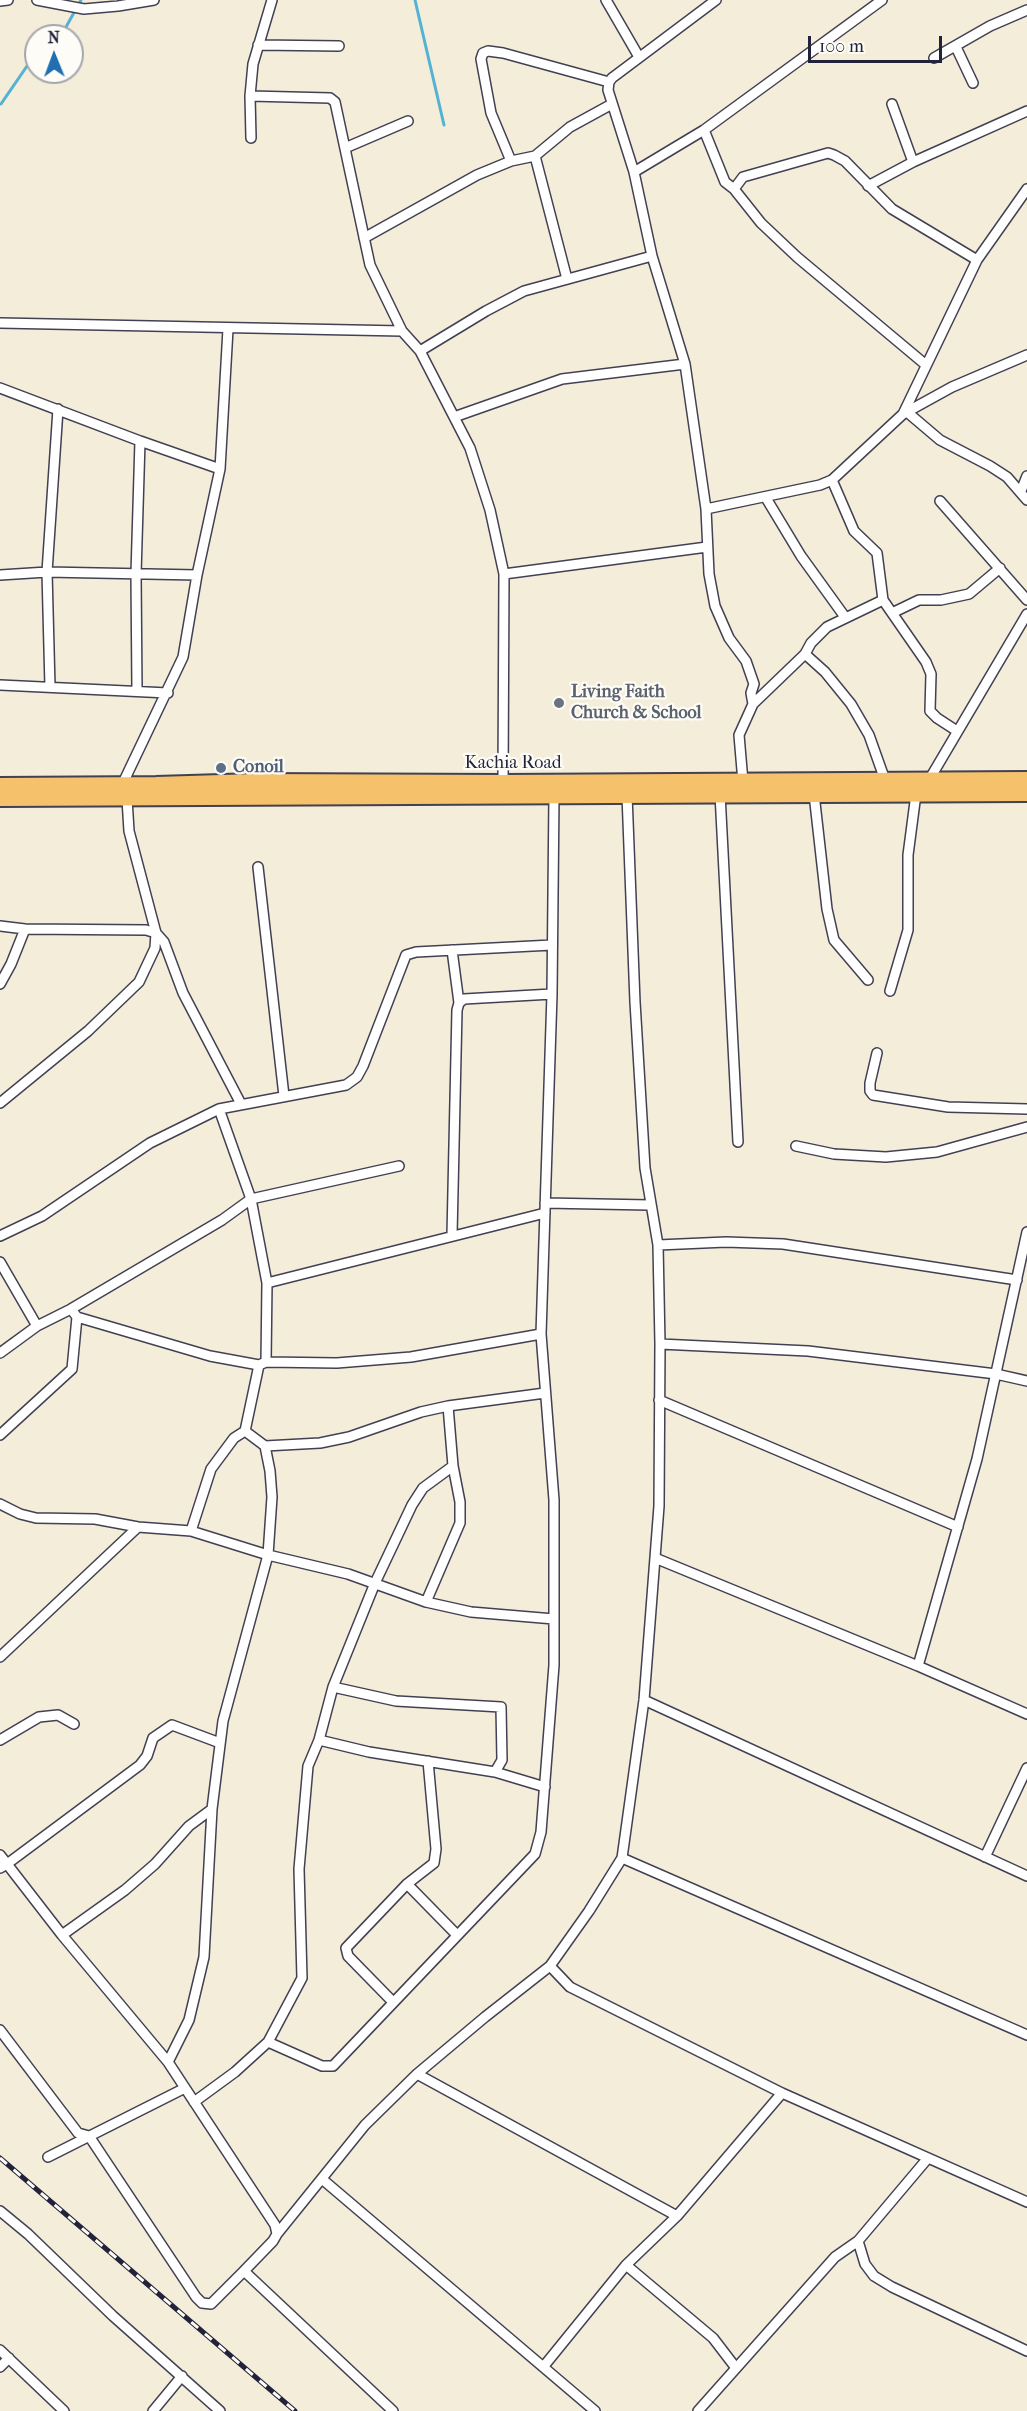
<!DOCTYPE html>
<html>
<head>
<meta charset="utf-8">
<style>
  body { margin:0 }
  #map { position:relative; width:1027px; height:2411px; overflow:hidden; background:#f4edd9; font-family:"IM FELL French Canon",serif }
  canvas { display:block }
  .north { position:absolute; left:24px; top:24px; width:60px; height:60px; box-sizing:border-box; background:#fdfcf7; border:2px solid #a5a5ac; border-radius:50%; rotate:359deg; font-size:16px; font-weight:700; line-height:24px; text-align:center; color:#22223b }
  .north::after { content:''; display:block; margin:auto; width:21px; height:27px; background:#1f6fb2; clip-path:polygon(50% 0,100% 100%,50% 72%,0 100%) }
  .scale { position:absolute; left:808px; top:36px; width:134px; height:27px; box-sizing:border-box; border:3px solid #22223b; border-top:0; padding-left:8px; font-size:18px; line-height:21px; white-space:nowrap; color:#22223b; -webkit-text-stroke:4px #fdfcf7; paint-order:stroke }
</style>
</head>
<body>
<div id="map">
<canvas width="1027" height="2411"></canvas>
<div class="north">N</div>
<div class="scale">100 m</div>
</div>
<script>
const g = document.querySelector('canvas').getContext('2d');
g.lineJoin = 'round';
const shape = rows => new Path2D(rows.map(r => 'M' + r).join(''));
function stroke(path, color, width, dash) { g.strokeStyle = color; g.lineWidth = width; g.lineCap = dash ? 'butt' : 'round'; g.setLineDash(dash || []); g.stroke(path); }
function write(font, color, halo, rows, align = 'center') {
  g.font = font + ' "IM FELL French Canon",serif'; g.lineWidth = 4.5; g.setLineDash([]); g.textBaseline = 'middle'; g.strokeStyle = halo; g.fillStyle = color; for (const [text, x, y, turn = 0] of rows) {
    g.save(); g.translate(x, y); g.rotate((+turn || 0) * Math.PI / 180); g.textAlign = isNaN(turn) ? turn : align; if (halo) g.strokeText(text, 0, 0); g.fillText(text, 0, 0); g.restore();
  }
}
const stream = shape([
  [415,0,444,125],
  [61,36,81,0],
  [1,104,36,53]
]);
const street = shape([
  [37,0,84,9,118,6,154,0],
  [606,0,639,57],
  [716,0,612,78,609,82,608,90,634,172,652,256,685,364,706,509,709,574,715,606,729,638,746,661,754,684,751,693,753,704,739,735,743,782],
  [0,1,8,0],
  [258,45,339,46],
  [956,47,973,83],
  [934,58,990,26,1027,10],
  [250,96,330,98,335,102,370,265,402,331],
  [892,104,913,162],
  [704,130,725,182,734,189,761,223,797,257,926,365],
  [251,138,250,96,253,64,272,0],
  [345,148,408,121],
  [535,156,567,279],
  [511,161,491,113,481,59,483,53,488,51,503,53,609,82],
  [634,172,704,130,882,0],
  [868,186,913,162,1027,111],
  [734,189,743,177,828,153,834,155,845,161,892,209,977,260],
  [364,238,477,175,511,161,535,156,570,127,612,104],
  [0,323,402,331,420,351,470,448,490,510,504,574,503,783],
  [420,351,486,311,524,291,652,256],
  [0,388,140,441,220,469],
  [907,412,940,440,990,466,1007,477,1027,500],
  [903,414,977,260,1027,189],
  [454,417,562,379,685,364],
  [832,480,854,531,877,553,883,600,926,662,931,674,930,711,937,718,957,731],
  [1021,491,1027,476],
  [766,498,801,556,845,617],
  [940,501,1027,600],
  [706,509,820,485,832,480,903,414,952,387,1027,355],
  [504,574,707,547],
  [0,575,47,572,197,575],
  [892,613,919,600,941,600,969,594,1000,568],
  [805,654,825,672,851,704,869,735,885,780],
  [0,685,168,693],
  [50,687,47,572,58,409],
  [137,691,136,574,140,441],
  [753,704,805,654,811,643,827,627,883,600],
  [929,780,1027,614],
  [122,785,183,657,197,575,220,469,228,329],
  [720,794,738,1142],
  [814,794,827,909,834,940,868,980],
  [127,799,129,831,156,933,164,942,183,993,241,1104],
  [258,867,284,1096],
  [0,926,25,929,146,930,156,933,155,948,139,982,88,1031,0,1103],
  [452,950,459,1003],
  [0,984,11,964,25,929],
  [890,991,908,930,908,855,916,794],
  [877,1053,870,1083,870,1091,873,1095,948,1107,1027,1109],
  [219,1109,251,1199,267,1283,266,1362],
  [796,1146,834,1154,886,1157,937,1152,1027,1127],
  [545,1203,649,1205],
  [452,1235,457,1010,459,1003,464,999,552,994],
  [0,1236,42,1216,150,1143,219,1109,346,1085,357,1077,363,1066,406,955,416,952,552,945],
  [658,1245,726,1242,783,1244,1017,1280],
  [0,1262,37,1326],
  [267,1283,545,1213],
  [71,1309,77,1317,210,1356,259,1365],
  [660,1344,808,1351,996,1374,1027,1381],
  [0,1353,37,1326,71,1309,222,1220,251,1199,399,1166],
  [659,1400,958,1527],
  [0,1435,72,1369,77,1317],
  [265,1446,320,1443,349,1437,421,1412,448,1406,545,1393],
  [0,1504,20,1514,36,1518,95,1519,138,1527,191,1531,268,1555,348,1574,426,1602,471,1612,554,1619],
  [191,1531,211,1469,234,1438,245,1431,259,1365,266,1362,337,1363,411,1357,541,1334],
  [655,1558,918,1666,1027,1714],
  [426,1602,460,1523,460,1502,453,1466,448,1406],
  [0,1657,138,1527],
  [918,1666,977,1459,1027,1232],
  [333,1687,396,1701,501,1707,502,1760,495,1772],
  [644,1700,1027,1876],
  [0,1740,39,1717,58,1715,74,1724],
  [319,1740,369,1752,495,1772,545,1787],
  [220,1743,172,1725,153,1738,147,1756,140,1765,7,1864,62,1935,168,2062,275,2225,277,2234],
  [0,1855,7,1864,0,1868],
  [985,1857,1027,1768],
  [622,1858,1027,2035],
  [407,1884,457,1935],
  [62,1935,125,1890,155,1864,189,1826,212,1809],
  [550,1966,570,1987,782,2093,1027,2202],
  [393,2002,348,1956,346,1948,407,1884,434,1863,436,1849,428,1761],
  [0,2030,78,2133,89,2136,196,2297,202,2303,211,2304,244,2271],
  [268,2042,322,2066,333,2066,535,1854,541,1832,554,1665,554,1500,541,1334,552,994,554,795],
  [168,2062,189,2020,204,1957,212,1809,223,1721,268,1555,272,1497,270,1471,265,1446,245,1431],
  [417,2074,677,2216],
  [194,2102,235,2072,268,2042,302,1978,299,1869,308,1766,319,1740,333,1687,375,1583,412,1505,423,1488,453,1466],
  [48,2157,185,2088],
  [322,2179,595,2411],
  [0,2211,28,2234,113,2316,220,2411],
  [858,2241,865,2264,874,2276,892,2287,1027,2351],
  [626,2265,713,2338,736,2368],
  [0,2350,64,2411],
  [544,2366,626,2265,677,2216,782,2093],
  [0,2367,9,2358],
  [153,2411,182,2376],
  [393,2411,244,2271,273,2241,277,2234,365,2125,417,2074,485,2017,550,1966,589,1911,622,1858,644,1700,659,1506,660,1344,658,1245,645,1168,635,1002,627,795],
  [698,2411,835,2257,858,2241,928,2158]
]);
const highway = shape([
  [0,786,156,785,255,782,503,783,1027,780],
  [0,798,1027,793]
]);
const rail = shape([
  [0,2158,295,2411]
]);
const markers = [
  [559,703,6,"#6b7280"],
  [221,768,6,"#5c6f8a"]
];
const worshipNames = [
  ["Living Faith",571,693],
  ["Church & School",571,714]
];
const streetNames = [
  ["Kachia Road",513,764]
];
const serviceNames = [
  ["Conoil",233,768]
];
stroke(stream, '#54b2d3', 3);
stroke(street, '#424053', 12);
stroke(highway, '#424053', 20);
stroke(street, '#fff', 9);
stroke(highway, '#f5c16b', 16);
stroke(rail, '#22223b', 5);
stroke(rail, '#fdfcf7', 3, [9]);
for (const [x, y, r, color] of markers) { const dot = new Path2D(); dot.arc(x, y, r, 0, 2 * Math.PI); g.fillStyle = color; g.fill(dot); stroke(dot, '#fdfcf7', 2); }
write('bold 18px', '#5b616d', '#fdfcf7', worshipNames, 'left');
write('18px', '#22223b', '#fdfcf7', streetNames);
write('bold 18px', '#4e5e75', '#fdfcf7', serviceNames, 'left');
</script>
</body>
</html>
